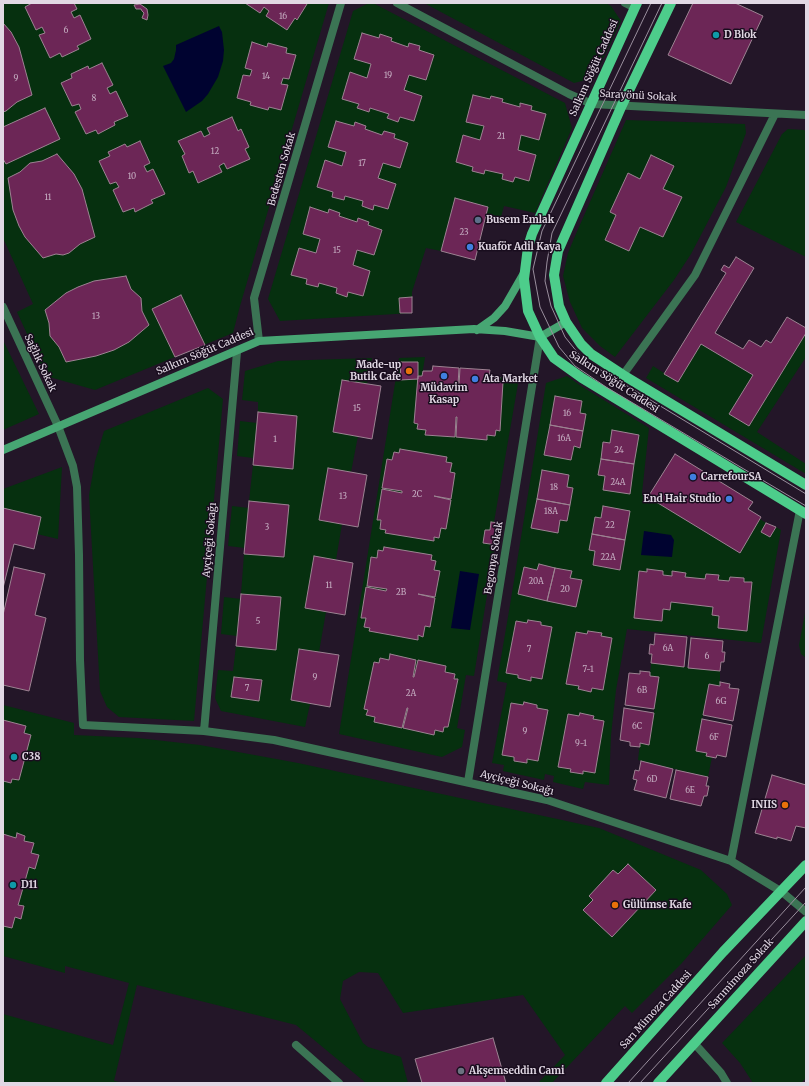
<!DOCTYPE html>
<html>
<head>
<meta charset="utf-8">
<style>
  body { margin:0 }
  #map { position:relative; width:809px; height:1086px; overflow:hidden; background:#231628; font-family:Merriweather,serif }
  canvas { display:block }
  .frame { position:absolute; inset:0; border:4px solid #e1d8e4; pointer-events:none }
</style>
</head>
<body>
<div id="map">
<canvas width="809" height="1086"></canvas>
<div class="frame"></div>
</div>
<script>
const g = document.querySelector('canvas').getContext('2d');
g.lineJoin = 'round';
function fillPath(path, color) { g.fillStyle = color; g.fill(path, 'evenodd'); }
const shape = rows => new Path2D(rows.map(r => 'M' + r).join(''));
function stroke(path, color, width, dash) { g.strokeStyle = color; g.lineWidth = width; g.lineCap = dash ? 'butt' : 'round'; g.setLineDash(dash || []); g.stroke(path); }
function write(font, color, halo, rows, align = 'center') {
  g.font = font + ' Merriweather,serif'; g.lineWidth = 3; g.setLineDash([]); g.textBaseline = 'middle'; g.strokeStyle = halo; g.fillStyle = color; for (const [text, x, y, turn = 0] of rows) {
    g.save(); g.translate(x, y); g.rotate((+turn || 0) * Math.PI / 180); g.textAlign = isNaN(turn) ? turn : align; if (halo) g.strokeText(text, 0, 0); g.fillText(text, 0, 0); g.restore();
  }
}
const green = shape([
  [3,3,329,3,240,306,233,333,95,390,46,376,17,312,33,304,3,238],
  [369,3,373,3,565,103,572,128,535,213,504,206,501,217,487,214,488,207,455,198,441,251,426,248,412,292,412,313,280,321,268,299,353,11],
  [424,3,606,3,611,6,621,21,594,78,574,83],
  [626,120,745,124,746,133,726,187,691,254,674,280,615,357,600,346,582,328,570,302,563,276,568,253,575,236],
  [788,129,804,130,806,132,806,257,736,222,782,134],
  [806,333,806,357,757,432,806,464,806,474,646,378,653,366,678,382,701,344,753,375,729,414,749,426],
  [3,340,39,414,3,430],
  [425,357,422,376,418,376,414,423,418,424,418,429,426,430,426,435,454,437,456,417,457,417,456,437,486,440,487,435,495,436,496,430,500,430,503,382,499,382,500,377,519,378,494,522,491,522,490,530,485,530,483,542,495,545,474,676,466,675,457,728,465,730,462,747,442,757,339,734,399,358],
  [372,358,367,384,342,380,333,432,358,436,351,472,328,468,319,520,342,524,336,560,314,556,305,608,326,612,319,652,299,649,291,700,310,704,305,727,221,711,215,698,218,670,233,671,236,646,276,650,281,598,241,594,244,554,284,557,289,505,249,501,253,465,293,468,297,416,258,412,258,402,242,400,245,371,278,361],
  [567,376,581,386,649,428,642,493,739,553,760,519,766,523,762,532,770,537,776,527,781,530,761,643,627,629,616,690,611,735,609,785,585,782,583,789,553,782,554,776,545,774,544,780,503,771,504,765,492,763,507,683,497,681,510,605,546,383],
  [208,388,223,399,194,721,119,717,107,707,100,691,89,495,95,461,104,431],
  [240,421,257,423,253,458,237,456],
  [62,467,58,539,37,534,41,517,3,508,3,489],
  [232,506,249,508,245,548,228,546],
  [224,597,241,599,237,636,221,634],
  [806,608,806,658,801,654,799,645],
  [651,663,720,671,720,686,709,684,696,751,707,753,706,756,712,757,708,777,638,760,640,743,649,745,659,677,650,676],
  [3,705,74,723,74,735,138,738,200,745,298,763,599,828,701,870,727,894,732,905,681,964,632,1013,625,1006,552,1083,538,1083,565,1055,523,995,403,1013,378,973,359,972,343,981,340,999,363,1043,368,1047,401,1057,408,1083,366,1083,296,1025,137,985,114,1081,124,1083,3,1083,3,1014,113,1045,129,983,65,966,65,973,3,956],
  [806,955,806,1078,801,1083,753,1083,740,1063,722,1043]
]);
const water = shape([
  [219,26,222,32,224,50,223,61,218,77,208,94,202,101,186,112,163,66,171,63,174,59,176,50,176,45],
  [644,531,671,535,674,540,672,557,641,555],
  [460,571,479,574,470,630,451,628]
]);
const building = shape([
  [32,3,74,3,77,9,71,12,74,18,80,15,91,39,77,46,79,49,62,57,60,53,50,58,39,35,45,33,42,27,36,30,25,7,32,3],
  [245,3,306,3,307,4,297,20,295,18,287,30,266,16,269,11,264,7,260,13,245,3],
  [693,3,735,3,763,16,731,84,668,55,693,3],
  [140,4,147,9,148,15,147,20,142,18,144,13,142,11,141,9,136,9,134,5,140,4],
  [3,23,11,32,19,47,32,95,17,102,6,111,3,112,3,23],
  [362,33,379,38,380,34,392,38,391,41,408,47,409,43,420,46,419,50,434,55,426,80,409,75,404,90,422,96,414,121,400,117,398,122,387,118,389,114,370,108,369,112,357,108,359,104,342,99,350,72,367,78,371,64,354,59,362,33],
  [252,42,267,47,268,43,287,48,286,53,296,55,289,79,283,78,281,84,288,85,281,110,269,107,268,110,250,105,251,102,237,98,243,75,250,76,252,70,245,68,252,42],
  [102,63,113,85,107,88,110,94,116,91,128,116,114,122,115,125,98,134,96,130,86,134,75,112,81,109,79,104,72,106,61,83,72,78,71,74,88,66,89,69,102,63],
  [473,95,490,99,491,96,503,99,502,102,520,107,520,103,532,106,531,110,546,114,539,140,521,135,518,150,536,155,529,181,515,177,513,182,502,179,503,174,485,170,484,174,472,171,473,167,456,162,463,135,480,140,484,126,466,122,473,95],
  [45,108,60,139,6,164,3,159,3,127,45,108],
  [232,117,238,131,241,129,249,147,245,149,250,159,227,169,224,163,219,166,222,172,198,183,193,171,189,173,182,156,185,154,178,141,201,131,204,137,210,134,207,128,232,117],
  [336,121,354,126,355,122,366,126,365,129,382,135,384,131,395,134,394,138,408,143,400,168,383,163,378,178,396,184,388,209,374,205,373,210,362,206,363,201,345,196,344,200,332,197,333,192,317,187,325,160,342,166,346,152,328,147,336,121],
  [140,141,150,163,144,166,147,172,153,169,165,194,151,200,153,203,135,212,134,208,123,212,113,190,119,187,116,182,110,184,99,161,110,156,108,152,125,144,127,147,140,141],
  [57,154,74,174,82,189,95,237,80,244,69,253,63,255,56,254,43,258,25,237,19,226,13,210,8,178,20,172,30,163,42,161,57,154],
  [651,155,674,166,663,189,682,197,663,237,640,227,629,251,605,240,616,215,610,212,628,173,640,179,651,155],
  [455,198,488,207,475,260,441,251,455,198],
  [310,207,328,213,329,209,340,213,339,216,357,222,358,218,369,222,368,225,382,230,374,255,357,250,353,265,370,271,363,296,348,292,347,297,336,293,337,288,319,283,318,287,306,284,307,279,291,275,299,248,316,253,320,239,303,234,310,207],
  [736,257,754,268,715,333,743,349,749,340,761,347,766,340,771,343,787,317,806,328,806,333,749,426,729,414,753,375,701,344,678,382,664,374,726,273,721,270,724,265,729,268,736,257],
  [126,276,131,289,141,298,142,311,149,325,129,342,114,350,96,356,66,362,59,347,50,336,49,323,45,310,66,293,78,287,94,281,126,276],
  [181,295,205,345,175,357,152,309,181,295],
  [412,297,412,313,400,313,399,298,412,297],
  [401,362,418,362,418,379,400,380,401,362],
  [433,366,459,368,458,385,459,385,460,368,490,370,489,376,500,377,499,382,503,382,500,431,496,430,495,436,487,435,487,440,456,437,457,417,456,417,455,437,425,435,426,430,417,429,418,424,414,423,418,376,422,376,423,371,432,371,433,366],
  [342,380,381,386,372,439,333,432,342,380],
  [555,396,582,401,580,413,586,414,583,431,550,425,555,396],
  [258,412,297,416,293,469,253,465,258,412],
  [550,425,583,431,580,448,574,446,571,460,544,455,550,425],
  [612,430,639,435,634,464,601,459,603,442,610,443,612,430],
  [400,449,447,457,446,462,452,463,450,472,455,473,451,499,434,496,451,500,446,529,441,528,439,538,434,537,434,541,385,533,386,530,380,529,381,520,377,520,382,489,402,493,402,491,382,488,387,459,392,460,394,452,399,453,400,449],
  [675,454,753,502,748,509,761,517,740,553,648,497,675,454],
  [601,459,634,464,630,494,603,490,605,476,598,475,601,459],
  [328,468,367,475,358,527,319,520,328,468],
  [542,470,569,475,567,487,573,488,570,505,537,499,542,470],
  [537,499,570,505,567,521,560,520,558,533,531,528,537,499],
  [249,501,289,505,284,557,244,554,249,501],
  [603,506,630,511,625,540,592,534,595,517,601,518,603,506],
  [3,508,41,517,34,549,14,544,3,588,3,508],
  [491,522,499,523,498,532,500,532,497,545,483,543,485,530,490,530,491,522],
  [766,523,776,527,770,537,761,532,766,523],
  [592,534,625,540,620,570,593,565,595,551,589,550,592,534],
  [384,547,432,555,431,560,436,561,434,570,440,571,435,597,418,594,435,598,430,627,425,626,423,637,418,635,418,640,369,631,370,628,364,627,366,618,361,618,366,587,386,591,387,589,367,586,371,557,377,558,378,550,383,551,384,547],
  [314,556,353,563,345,615,305,608,314,556],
  [539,564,555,568,547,601,518,594,524,567,537,570,539,564],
  [14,567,45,574,35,615,46,618,29,691,3,685,3,615,14,567],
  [555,568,572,571,570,578,582,580,576,607,547,601,555,568],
  [647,569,663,571,663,575,672,576,672,571,686,573,685,577,705,579,706,574,719,575,718,580,729,581,730,577,744,578,744,582,752,582,747,631,718,628,719,616,712,615,713,607,671,602,670,610,663,609,662,621,634,618,639,571,647,572,647,569],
  [241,594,281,597,276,650,236,646,241,594],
  [528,620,541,622,541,625,552,627,542,679,531,677,531,681,518,678,518,675,506,673,516,621,527,623,528,620],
  [588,631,602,633,601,636,612,638,603,690,592,688,591,692,578,689,579,686,566,684,576,632,587,634,588,631],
  [655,634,687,637,684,667,651,663,652,654,649,654,650,644,654,645,655,634],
  [691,638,723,641,722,652,725,652,724,662,721,662,720,671,688,668,691,638],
  [299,649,339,655,330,707,291,700,299,649],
  [390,654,416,660,413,677,414,677,418,660,446,666,445,672,455,674,454,679,458,679,448,727,444,727,443,732,435,730,434,735,403,728,408,708,407,708,402,728,374,722,375,717,366,715,368,710,364,709,374,662,379,663,380,658,389,660,390,654],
  [640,671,650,672,650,676,659,677,654,709,625,705,629,673,640,674,640,671],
  [234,677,262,680,259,701,231,697,234,677],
  [720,682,730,684,729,688,739,689,733,721,703,715,709,684,720,686,720,682],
  [524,702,537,705,537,708,548,710,538,761,527,759,527,763,514,761,514,757,502,755,511,703,523,705,524,702],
  [624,708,654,713,649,745,640,743,640,747,630,746,630,742,620,740,624,708],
  [580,713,594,716,593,719,604,721,595,773,583,771,583,774,570,772,571,769,558,767,568,714,579,716,580,713],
  [702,719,732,725,726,757,717,755,716,758,706,756,707,753,696,751,702,719],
  [3,720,26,726,24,733,31,735,19,780,12,779,11,783,3,781,3,720],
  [641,761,673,769,666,798,634,790,637,780,633,779,635,770,639,771,641,761],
  [676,770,708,777,706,786,709,786,707,796,704,796,701,806,670,799,676,770],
  [772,775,806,785,806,828,796,826,791,841,777,837,777,839,755,833,772,775],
  [17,833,25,836,24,841,34,843,31,853,39,855,35,869,29,867,19,902,18,905,24,906,21,919,15,917,12,928,3,926,3,834,16,838,17,833],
  [628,864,656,890,612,937,583,910,593,900,589,896,613,870,618,874,628,864],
  [493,1038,506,1083,422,1083,415,1059,493,1038]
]);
const street = shape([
  [397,3,569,94,592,104,806,115],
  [625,3,635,8],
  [3,307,58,426,73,466,77,487,79,555,80,660,83,725,204,731,274,740,547,800,731,861,782,892,806,912],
  [259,341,254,298,341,3],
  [623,375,695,275,775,114],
  [204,731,237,352],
  [468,782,540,337],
  [731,861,800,510],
  [694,1043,721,1073,727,1083],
  [296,1045,339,1083]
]);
const secondary = shape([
  [477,330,494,318,505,306,524,273],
  [3,450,259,341,474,329,505,331,540,337,566,322]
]);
const primary = shape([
  [637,3,532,234,528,247,524,279,528,311,540,337,554,358,582,378,806,514],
  [671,3,622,105,558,251,554,275,559,306,566,322,581,344,591,354,623,375,806,485],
  [606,1083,723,952,806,865],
  [658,1083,806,921]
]);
const tram = shape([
  [651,3,542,231,533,269,540,307,559,347,575,366,606,387,806,506],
  [662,3,552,233,547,262,545,281,551,306,565,337,582,358,604,372,806,494],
  [628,1083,806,887],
  [640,1083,806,902]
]);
const markers = [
  [716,35,4,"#0f9aa8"],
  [478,220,4,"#5c6f8a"],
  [470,247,4,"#3f7fe0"],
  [409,371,4,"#e8710a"],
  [444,376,4,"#3f7fe0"],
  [475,379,4,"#3f7fe0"],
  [693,477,4,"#3f7fe0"],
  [729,499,4,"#3f7fe0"],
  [14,757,4,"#0f9aa8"],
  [785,805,4,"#e8710a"],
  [13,885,4,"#0f9aa8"],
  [615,905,4,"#e8710a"],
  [461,1071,4,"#6b7280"]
];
const numberNames = [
  ["16",283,17],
  ["6",66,31],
  ["19",388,76],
  ["14",266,77],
  ["9",16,79],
  ["8",94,99],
  ["21",501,137],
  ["12",215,152],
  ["17",362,164],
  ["10",132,177],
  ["11",48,198],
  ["23",464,233],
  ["15",337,251],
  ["13",96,317],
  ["15",357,409],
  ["16",567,414],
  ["16A",564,439],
  ["1",275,440],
  ["24",619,451],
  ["24A",618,483],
  ["18",554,488],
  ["2C",417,495],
  ["13",343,497],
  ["18A",551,512],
  ["22",610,526],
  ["3",267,528],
  ["22A",608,558],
  ["20A",536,582],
  ["11",329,586],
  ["20",565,590],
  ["2B",401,593],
  ["5",258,622],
  ["6A",668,649],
  ["7",529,650],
  ["6",707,657],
  ["7-1",588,670],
  ["9",315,678],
  ["7",247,689],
  ["6B",642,691],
  ["2A",411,694],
  ["6G",721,702],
  ["6C",637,727],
  ["9",525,732],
  ["6F",714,738],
  ["9-1",581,744],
  ["6D",652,780],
  ["6E",690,791]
];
const poiNames = [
  ["D Blok",724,35],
  ["Busem Emlak",486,220],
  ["Kuaför Adil Kaya",478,247],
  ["Made-up",401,365,"right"],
  ["Butik Cafe",401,377,"right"],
  ["Ata Market",483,379],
  ["Müdavim",444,388,"center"],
  ["Kasap",444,400,"center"],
  ["CarrefourSA",701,477],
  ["End Hair Studio",721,499,"right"],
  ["C38",22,757],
  ["INIIS",777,805,"right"],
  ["D11",21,885],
  ["Gülümse Kafe",623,905],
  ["Akşemseddin Cami",469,1071]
];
const streetNames = [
  ["Salkım Söğüt Caddesi",594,68,-66],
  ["Sarayönü Sokak",638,96,3],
  ["Bedesten Sokak",282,169,-74],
  ["Salkım Söğüt Caddesi",205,352,-23],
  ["Sağlık Sokak",40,363,65],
  ["Salkım Söğüt Caddesi",614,382,33],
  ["Ayçiçeği Sokağı",210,540,-85],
  ["Begonya Sokak",494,558,-81],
  ["Ayçiçeği Sokağı",517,783,14],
  ["Sarımimoza Sokak",741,974,-48],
  ["Sarı Mimoza Caddesi",656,1010,-48]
];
fillPath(green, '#06300f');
fillPath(water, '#000330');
fillPath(building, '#6c2656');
stroke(building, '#9c8392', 1);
stroke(street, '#3b7454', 8);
stroke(secondary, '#47a673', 8);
stroke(primary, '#4dcd8b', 10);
stroke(tram, '#998e9d', 1);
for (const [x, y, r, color] of markers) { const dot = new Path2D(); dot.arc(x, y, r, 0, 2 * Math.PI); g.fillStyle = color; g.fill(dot); stroke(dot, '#190d1e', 1.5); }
write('8px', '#c4acc0', null, numberNames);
write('bold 10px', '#e1d8e4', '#190d1e', poiNames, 'left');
write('10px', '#e1d8e4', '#190d1e', streetNames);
</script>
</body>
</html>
